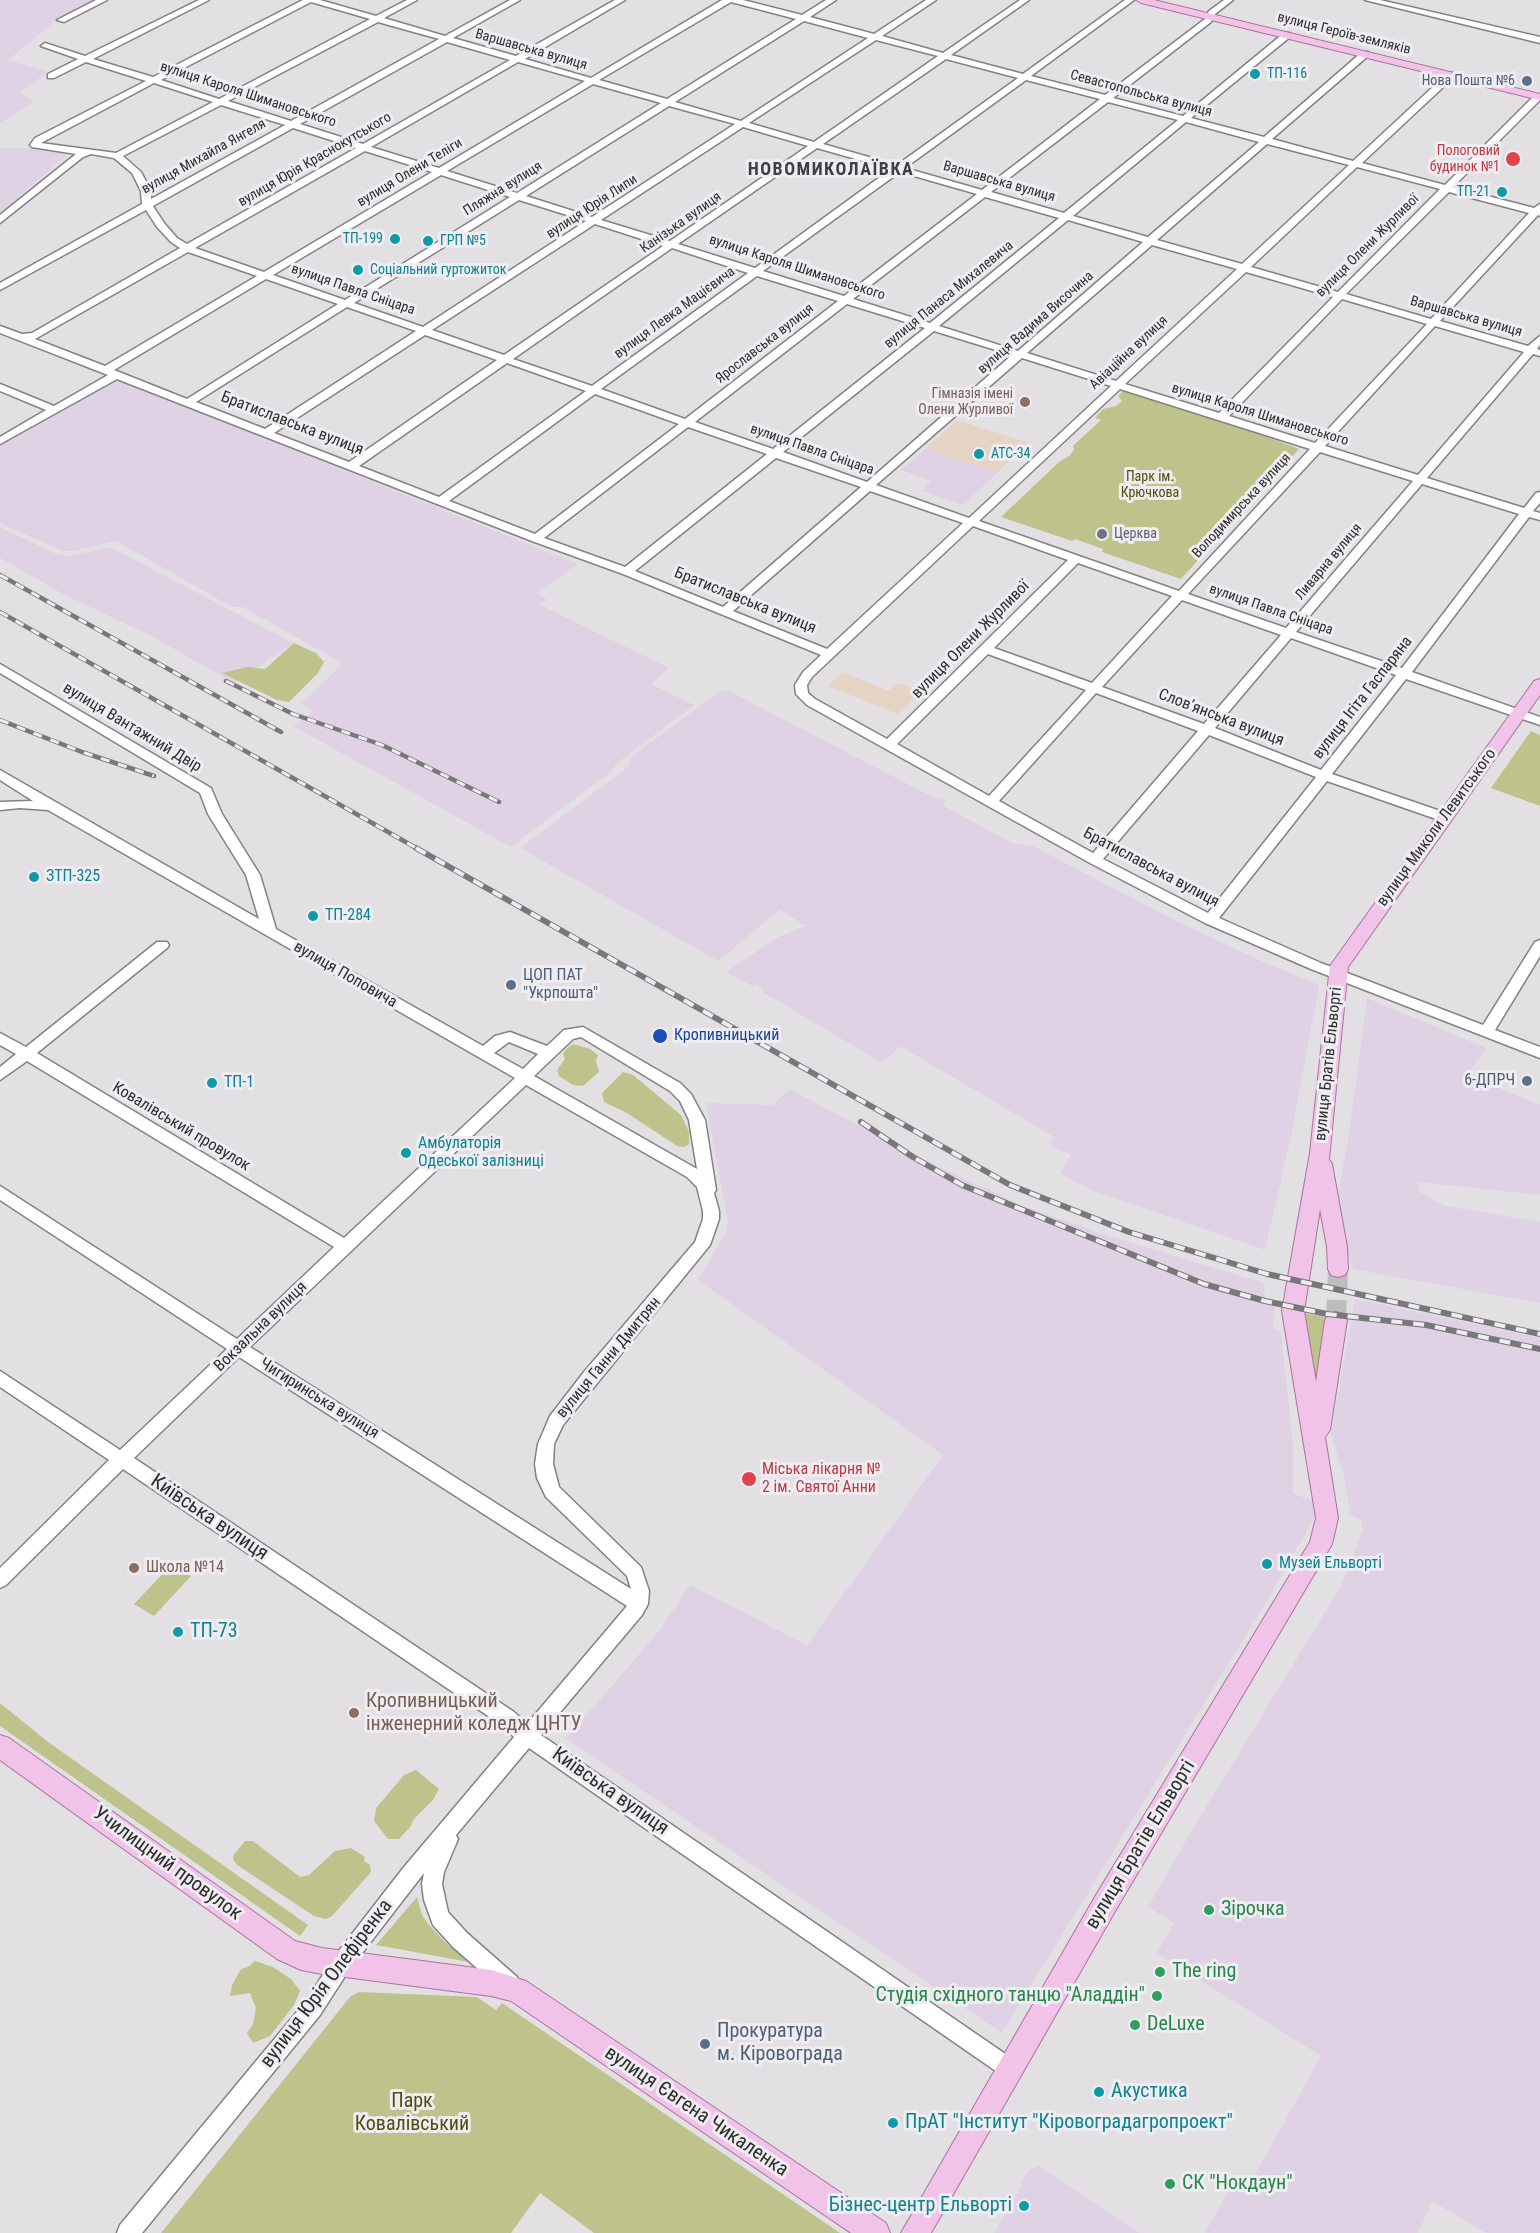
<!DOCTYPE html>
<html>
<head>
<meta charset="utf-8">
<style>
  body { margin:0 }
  canvas { display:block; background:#e2e0e3 }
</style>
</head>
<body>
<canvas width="1540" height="2233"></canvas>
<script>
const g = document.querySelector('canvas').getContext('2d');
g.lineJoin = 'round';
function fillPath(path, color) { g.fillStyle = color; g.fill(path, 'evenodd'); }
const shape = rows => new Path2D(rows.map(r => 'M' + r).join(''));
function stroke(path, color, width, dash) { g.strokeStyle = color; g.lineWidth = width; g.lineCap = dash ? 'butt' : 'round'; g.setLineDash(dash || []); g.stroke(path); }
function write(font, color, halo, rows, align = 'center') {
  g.font = font + ' "Roboto Condensed",sans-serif'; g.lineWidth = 6; g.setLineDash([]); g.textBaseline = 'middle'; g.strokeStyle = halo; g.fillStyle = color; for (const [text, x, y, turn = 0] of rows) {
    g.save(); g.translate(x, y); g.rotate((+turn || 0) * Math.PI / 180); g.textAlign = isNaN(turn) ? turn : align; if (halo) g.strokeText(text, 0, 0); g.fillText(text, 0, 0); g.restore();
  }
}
const commercial = shape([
  [957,420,1029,443,997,473,925,449],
  [843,672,889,691,898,683,921,692,898,714,828,686]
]);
const industrial = shape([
  [0,0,99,0,57,20,8,60,48,72,20,92,34,102,0,123],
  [0,148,45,149,69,153,0,213],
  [118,379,577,564,537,593,547,600,540,605,669,668,651,684,694,705,617,763,612,771,511,847,293,726,314,711,301,704,341,665,340,662,243,607,232,607,116,541,73,551,63,551,0,523,0,443],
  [925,449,997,473,963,505,921,491,931,481,901,470],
  [0,527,56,554,70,556,110,547,293,643,234,683,153,637,63,594,0,558],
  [720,691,731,692,921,791,937,799,939,797,946,801,942,805,1014,844,1031,845,1174,920,1261,961,1319,985,1291,1136,1265,1250,1094,1191,1060,1174,1071,1154,1050,1147,1054,1137,900,1046,882,1063,761,991,763,988,755,984,752,986,726,972,780,936,806,926,780,910,718,961,520,848,628,767,631,757],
  [1367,998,1486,1048,1467,1075,1540,1105,1540,1195,1418,1182,1420,1192,1445,1206,1540,1222,1540,1303,1353,1269,1345,1245,1338,1197,1351,1119],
  [789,1089,933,1164,1026,1207,1100,1233,1264,1283,1265,1304,1275,1306,1273,1329,1281,1331,1293,1444,1293,1493,1316,1503,1316,1514,1273,1591,1002,2033,566,1739,659,1631,690,1585,807,1645,943,1455,698,1280,726,1232,728,1222,706,1103,773,1105],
  [1355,1299,1540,1338,1540,2233,1486,2233,1432,2201,1418,2233,1205,2233,1228,2191,1249,2185,1321,2056,1157,1953,1174,1923,1148,1907,1192,1830,1341,1586,1363,1530,1361,1520,1350,1514,1344,1476,1331,1433],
  [1039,2166,1140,2233,994,2233,1018,2192,1027,2171]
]);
const green = shape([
  [1123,391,1262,435,1299,449,1181,579,1102,552,1103,549,1075,539,1072,541,1001,517,1059,462,1069,456,1074,450,1073,446,1101,420,1095,418,1103,409,1116,406,1122,401,1118,396],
  [294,643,316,653,324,662,318,673,289,702,277,700,222,673,247,667,265,669],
  [1531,731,1540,735,1540,806,1491,788],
  [573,1044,590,1049,598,1055,596,1061,599,1072,583,1086,573,1085,559,1076,557,1070,565,1059,563,1054,566,1049],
  [623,1072,633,1075,681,1115,689,1132,689,1144,684,1147,677,1146,627,1113,604,1102,602,1093],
  [1300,1312,1329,1318,1317,1389],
  [172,1564,191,1576,154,1616,134,1604],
  [0,1703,48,1742,308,1925,300,1936,0,1726],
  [416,1770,439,1789,433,1800,414,1819,410,1827,399,1839,388,1839,374,1821,376,1808,404,1775],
  [245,1841,253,1841,300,1877,309,1875,335,1851,351,1848,365,1857,364,1861,370,1865,371,1872,332,1916,326,1919,314,1916,237,1865,233,1859,234,1854],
  [417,1897,422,1915,429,1925,446,1943,468,1959,469,1962,376,1945],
  [255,1961,273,1967,291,1979,300,1991,294,2005,270,2036,253,2043,247,2033,253,2024,256,2008,250,1993,230,1996,232,1985,241,1969,248,1967],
  [359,1992,477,1997,496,2010,502,2003,840,2233,594,2233,540,2193,511,2233,161,2233,350,1997]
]);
const majorTunnel = shape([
  [1336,1320,1338,1269]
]);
const minor = shape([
  [96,0,107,0,64,22,57,20,96,0],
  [199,0,209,0,93,59,153,77,303,0,320,0,376,16,407,0,417,0,384,18,445,36,510,0,520,0,453,38,516,56,615,0,625,0,525,59,591,78,722,0,743,0,802,15,826,0,836,0,810,17,874,34,926,0,936,0,882,36,943,53,1020,0,1029,0,951,55,1023,74,1125,0,1134,0,1031,76,1105,95,1205,19,1209,11,1224,0,1233,0,1215,14,1211,22,1113,98,1183,116,1284,33,1290,33,1290,37,1191,118,1264,137,1362,52,1368,52,1368,56,1272,139,1353,161,1448,73,1454,73,1454,77,1362,163,1445,185,1535,95,1540,95,1540,100,1453,187,1534,208,1540,204,1540,216,1538,215,1440,321,1528,346,1540,336,1540,345,1537,349,1540,350,1540,356,1533,354,1427,478,1524,508,1536,493,1540,492,1540,503,1533,511,1540,513,1540,520,1529,517,1412,672,1540,717,1540,725,1406,679,1332,774,1449,814,1451,817,1449,820,1439,820,1327,781,1219,918,1321,963,1483,1025,1535,942,1540,940,1540,956,1495,1030,1540,1047,1540,1058,1311,969,1205,923,1090,863,807,705,796,694,795,685,803,672,821,655,623,574,532,541,117,379,0,444,0,437,46,410,0,391,0,384,54,406,108,375,0,333,0,326,22,334,32,333,180,248,171,242,157,227,146,210,0,290,0,283,142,204,141,191,132,173,114,158,91,154,83,157,0,223,0,215,76,154,32,147,30,145,35,138,146,81,86,62,54,78,48,78,48,74,78,59,41,46,45,43,85,56,199,0],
  [311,2,370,19,219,99,161,80,311,2],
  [731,2,796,19,667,99,599,80,731,2],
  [804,21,868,38,741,121,675,102,804,21],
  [378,22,439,39,291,121,228,101,378,22],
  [876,40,938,56,814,142,749,123,876,40],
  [447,42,510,60,363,144,300,124,447,42],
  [946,59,1018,78,897,165,823,144,946,59],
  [518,62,585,81,439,168,371,147,518,62],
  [1026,80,1100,99,982,190,905,168,1026,80],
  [154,83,213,102,116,153,41,143,154,83],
  [593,84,661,103,517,193,447,171,593,84],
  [1108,102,1178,120,1064,213,991,192,1108,102],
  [221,105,285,125,151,199,151,191,141,172,123,156,221,105],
  [669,106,735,124,592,217,526,196,669,106],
  [1186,122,1259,142,1148,237,1073,216,1186,122],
  [743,127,808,146,670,241,601,220,743,127],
  [293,128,356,148,187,244,177,238,164,223,153,206,293,128],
  [1267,144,1349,165,1242,264,1157,240,1267,144],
  [817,148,891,169,755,268,678,244,817,148],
  [365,151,432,172,264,272,195,248,365,151],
  [1357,167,1440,189,1338,292,1251,267,1357,167],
  [900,172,977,194,844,296,763,271,900,172],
  [441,175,510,197,345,300,273,275,441,175],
  [1449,192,1529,213,1431,319,1346,294,1449,192],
  [985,197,1059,218,930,323,853,299,985,197],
  [519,200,586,221,423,327,354,303,519,200],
  [1068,220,1143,242,1018,351,939,326,1068,220],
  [595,224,663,246,504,355,432,330,595,224],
  [1152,245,1237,269,1116,381,1027,353,1152,245],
  [672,248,748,273,592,386,513,359,672,248],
  [188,252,257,276,105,366,35,339,188,252],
  [1246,272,1333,297,1219,413,1125,384,1246,272],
  [757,276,838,301,685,419,601,389,757,276],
  [266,279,338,304,187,399,114,370,266,279],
  [1342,299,1427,324,1315,443,1229,416,1342,299],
  [847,304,925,328,773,449,695,422,847,304],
  [347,307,416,331,265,429,196,402,347,307],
  [1435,326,1524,352,1418,475,1325,446,1435,326],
  [934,331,1012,355,867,482,783,452,934,331],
  [425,335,497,360,349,462,274,433,425,335],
  [1022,358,1111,386,969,518,876,485,1022,358],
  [507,363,586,391,439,497,359,466,507,363],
  [1120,389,1310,449,1179,591,979,521,1120,389],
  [595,394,679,424,535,534,449,501,595,394],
  [688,427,767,454,625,567,544,538,688,427],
  [1320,452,1413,481,1286,628,1188,594,1320,452],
  [776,458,861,487,723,607,635,571,776,458],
  [1422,484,1519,514,1402,668,1296,632,1422,484],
  [870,491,963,523,827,649,733,611,870,491],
  [973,526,1068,560,887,739,815,699,808,693,807,685,812,677,973,526],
  [1078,563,1172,596,1092,683,994,648,1078,563],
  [1182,600,1281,635,1204,724,1102,687,1182,600],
  [1291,638,1396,675,1321,770,1215,728,1291,638],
  [988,654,1086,690,989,796,897,744,988,654],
  [1096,693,1198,731,1093,853,999,801,1096,693],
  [1209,735,1316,777,1208,913,1103,859,1209,735],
  [1365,0,1380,0,1540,37,1540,43,1365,0],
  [0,664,211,788,222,814,260,875,276,929,483,1046,495,1036,510,1032,547,1046,564,1030,583,1027,680,1083,691,1094,705,1120,716,1190,714,1193,719,1211,719,1219,710,1245,563,1425,554,1444,553,1464,559,1487,641,1567,649,1591,648,1604,642,1615,541,1735,1017,2062,1020,2069,1017,2076,1010,2079,1003,2076,529,1748,456,1835,458,1839,444,1872,442,1884,448,1912,467,1933,517,1977,520,1984,517,1991,510,1994,503,1991,453,1947,433,1925,424,1900,422,1884,424,1873,349,1970,320,2015,142,2233,117,2233,120,2225,306,2001,335,1956,404,1867,514,1737,500,1724,123,1469,6,1585,0,1588,0,1568,109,1460,0,1387,0,1371,120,1450,227,1349,0,1200,0,1186,237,1339,334,1247,27,1061,0,1080,0,1067,16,1054,0,1045,0,1033,26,1047,157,942,167,942,169,945,167,948,37,1053,344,1238,515,1078,48,810,20,808,0,810,0,802,33,801,0,780,0,770,259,919,246,875,208,814,200,793,0,673,0,664],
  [581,1037,670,1091,680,1101,689,1120,697,1169,534,1076,573,1039,581,1037],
  [509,1042,538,1054,523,1069,494,1053,509,1042],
  [526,1085,687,1177,697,1187,703,1211,703,1219,695,1242,584,1372,550,1416,538,1444,535,1464,537,1478,546,1497,627,1576,631,1589,250,1347,526,1085],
  [239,1357,627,1606,527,1724,514,1712,134,1458,239,1357]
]);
const major = shape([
  [1136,0,1154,0,1540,94,1540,100,1141,3,1136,0],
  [1540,679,1540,695,1348,967,1329,1159,1332,1164,1347,1247,1348,1269,1345,1275,1338,1277,1331,1275,1328,1269,1327,1247,1320,1209,1304,1311,1316,1382,1325,1320,1329,1314,1336,1312,1343,1314,1347,1320,1330,1430,1325,1437,1338,1518,1332,1544,1114,1913,931,2233,901,2233,1096,1895,1310,1542,1316,1518,1282,1311,1310,1153,1330,966,1534,681,1540,679],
  [0,1735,9,1738,295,1941,322,1948,491,1970,526,1981,886,2223,890,2233,851,2233,511,2001,491,1996,322,1974,301,1970,277,1959,0,1760,0,1735]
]);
const railFar1 = shape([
  [0,575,281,732],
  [0,612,418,849],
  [226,681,293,714,382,745,499,802],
  [0,720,82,752,154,776]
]);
const rail = shape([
  [416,848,1010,1185,1129,1232,1267,1274,1540,1334],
  [861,1122,913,1157,962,1185,1204,1284,1265,1301,1327,1314,1426,1325,1540,1349]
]);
const markers = [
  [1255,74,6,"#0f9aa8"],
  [1527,81,6,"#5c6f8a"],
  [1513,159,8,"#e0444e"],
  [1502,192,6,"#0f9aa8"],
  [395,239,6,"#0f9aa8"],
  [428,241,6,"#0f9aa8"],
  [358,270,6,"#0f9aa8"],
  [1025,402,6,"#8d6e63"],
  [979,454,6,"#0f9aa8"],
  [1102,534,6,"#6b7280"],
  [34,877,6,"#0f9aa8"],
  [313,916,6,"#0f9aa8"],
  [511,985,6,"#5c6f8a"],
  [660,1036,8,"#1a4fb4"],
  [1527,1081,6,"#5c6f8a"],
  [212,1083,6,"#0f9aa8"],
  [406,1153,6,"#0f9aa8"],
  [749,1479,8,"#e0444e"],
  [1267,1564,6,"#0f9aa8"],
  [134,1568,6,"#8d6e63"],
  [178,1632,6,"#0f9aa8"],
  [354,1713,6,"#8d6e63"],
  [1209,1910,6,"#2e9e5b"],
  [1160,1972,6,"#2e9e5b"],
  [1157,1996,6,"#2e9e5b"],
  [1135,2025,6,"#2e9e5b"],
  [705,2044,6,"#5c6f8a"],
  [1099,2092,6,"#0f9aa8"],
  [893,2123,6,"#0f9aa8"],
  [1170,2184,6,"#2e9e5b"],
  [1024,2206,6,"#0f9aa8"]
];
const farStreetnames = [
  ["вулиця Героїв-земляків",1344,34,14],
  ["Варшавська вулиця",531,50,16],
  ["Севастопольська вулиця",1141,94,15],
  ["вулиця Кароля Шимановського",248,95,18],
  ["вулиця Михайла Янгеля",204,157,-29],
  ["вулиця Юрія Краснокутського",315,160,-30],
  ["вулиця Олени Теліги",410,173,-31],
  ["Варшавська вулиця",999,182,16],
  ["Пляжна вулиця",503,189,-32],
  ["вулиця Юрія Липи",592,207,-33],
  ["Канізька вулиця",681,223,-35],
  ["вулиця Олени Журливої",1368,246,-45],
  ["вулиця Кароля Шимановського",797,268,18],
  ["вулиця Павла Сніцара",353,290,19],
  ["вулиця Панаса Михалевича",949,295,-39],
  ["вулиця Левка Мацієвича",675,313,-36],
  ["Варшавська вулиця",1466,317,16],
  ["вулиця Вадима Височина",1036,323,-41],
  ["Ярославська вулиця",765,344,-38],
  ["Авіаційна вулиця",1129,353,-43],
  ["вулиця Кароля Шимановського",1260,415,17],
  ["вулиця Павла Сніцара",812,450,19],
  ["Володимирська вулиця",1242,506,-47],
  ["Ливарна вулиця",1329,562,-50],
  ["вулиця Павла Сніцара",1271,610,19]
];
const farCulturenames = [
  ["ТП-116",1267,74],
  ["ТП-21",1490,192,"right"],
  ["ТП-199",383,239,"right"],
  ["ГРП №5",440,241],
  ["Соціальний гуртожиток",370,270],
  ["АТС-34",991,454]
];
const farServicenames = [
  ["Нова Пошта №6",1515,81]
];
const farHealthnames = [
  ["Пологовий",1500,151],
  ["будинок №1",1500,167]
];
const farEducationnames = [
  ["Гімназія імені",1013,394],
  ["Олени Журливої",1013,410]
];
const farParknames = [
  ["Парк ім.",1150,477],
  ["Крючкова",1150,493]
];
const farWorshipnames = [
  ["Церква",1114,534]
];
const streetNames = [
  ["Братиславська вулиця",292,424,21],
  ["Братиславська вулиця",745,601,22],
  ["вулиця Олени Журливої",971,640,-45],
  ["вулиця Ігіта Гаспаряна",1363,698,-52],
  ["Словʼянська вулиця",1221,718,21],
  ["вулиця Вантажний Двір",132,728,31],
  ["вулиця Миколи Левитського",1437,828,-54],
  ["Братиславська вулиця",1151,868,28],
  ["вулиця Поповича",345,975,30],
  ["вулиця Братів Ельворті",1329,1064,-84],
  ["Ковалівський провулок",181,1127,31],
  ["Вокзальна вулиця",261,1327,-44],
  ["вулиця Ганни Дмитрян",609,1358,-50],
  ["Чигиринська вулиця",319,1399,32]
];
const cultureNames = [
  ["ЗТП-325",46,877],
  ["ТП-284",325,916],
  ["ТП-1",224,1083],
  ["Амбулаторія",418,1144],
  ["Одеської залізниці",418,1162],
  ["Музей Ельворті",1279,1564]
];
const serviceNames = [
  ["ЦОП ПАТ",523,976],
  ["\"Укрпошта\"",523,994],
  ["6-ДПРЧ",1515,1081,"right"]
];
const transitNames = [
  ["Кропивницький",674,1036]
];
const healthNames = [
  ["Міська лікарня №",762,1470],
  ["2 ім. Святої Анни",762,1488]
];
const educationNames = [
  ["Школа №14",146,1568]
];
const farDistrictnames = [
  ["НОВОМИКОЛАЇВКА",831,170]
];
const nearStreetnames = [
  ["Київська вулиця",209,1518,34],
  ["Київська вулиця",610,1792,35],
  ["вулиця Братів Ельворті",1141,1845,-59],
  ["Училищний провулок",167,1864,36],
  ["вулиця Юрія Олефіренка",327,1984,-53],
  ["вулиця Євгена Чикаленка",696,2112,34]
];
const nearCulturenames = [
  ["ТП-73",190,1632],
  ["Акустика",1111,2092],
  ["ПрАТ \"Інститут \"Кіровоградагропроект\"",905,2123],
  ["Бізнес-центр Ельворті",1012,2206,"right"]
];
const nearEducationnames = [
  ["Кропивницький",366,1702],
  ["інженерний коледж ЦНТУ",366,1725]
];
const nearLeisurenames = [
  ["Зірочка",1221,1910],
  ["The ring",1172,1972],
  ["Студія східного танцю \"Аладдін\"",1145,1996,"right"],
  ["DeLuxe",1147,2025],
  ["СК \"Нокдаун\"",1182,2184]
];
const nearServicenames = [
  ["Прокуратура",717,2032],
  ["м. Кіровограда",717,2055]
];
const nearParknames = [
  ["Парк",412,2102],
  ["Ковалівський",412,2125]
];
fillPath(commercial, '#e6d4c4');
fillPath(industrial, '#dfd2e5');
fillPath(green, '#bec38b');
stroke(majorTunnel, '#bebcbf', 20, [20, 10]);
stroke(minor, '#838184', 3);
stroke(major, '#a8749d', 2);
fillPath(minor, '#fff');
fillPath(major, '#f2c3e8');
stroke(railFar1, '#787779', 4.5);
stroke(rail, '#787779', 6);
stroke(railFar1, '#efedf1', 3, [9]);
stroke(rail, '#efedf1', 4, [11]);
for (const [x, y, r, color] of markers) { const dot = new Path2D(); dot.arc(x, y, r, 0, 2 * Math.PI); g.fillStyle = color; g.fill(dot); stroke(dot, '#efedf1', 2); }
write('14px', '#2e2d2e', '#efedf1', farStreetnames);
write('14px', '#0d838f', '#efedf1', farCulturenames, 'left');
write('14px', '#4e5e75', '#efedf1', farServicenames, 'right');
write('14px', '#be3a42', '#efedf1', farHealthnames, 'right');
write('14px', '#785e54', '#efedf1', farEducationnames, 'right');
write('14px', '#4c4f0e', '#efedf1', farParknames);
write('14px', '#5b616d', '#efedf1', farWorshipnames, 'left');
write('16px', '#2e2d2e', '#efedf1', streetNames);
write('16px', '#0d838f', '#efedf1', cultureNames, 'left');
write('16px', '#4e5e75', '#efedf1', serviceNames, 'left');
write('16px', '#164399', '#efedf1', transitNames, 'left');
write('16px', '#be3a42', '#efedf1', healthNames, 'left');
write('16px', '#785e54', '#efedf1', educationNames, 'left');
g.letterSpacing = '1.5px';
write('bold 18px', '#403f41', '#efedf1', farDistrictnames);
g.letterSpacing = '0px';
write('20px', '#2e2d2e', '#efedf1', nearStreetnames);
write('20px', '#0d838f', '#efedf1', nearCulturenames, 'left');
write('20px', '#785e54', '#efedf1', nearEducationnames, 'left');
write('20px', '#27864d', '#efedf1', nearLeisurenames, 'left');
write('20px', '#4e5e75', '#efedf1', nearServicenames, 'left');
write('20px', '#4c4f0e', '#efedf1', nearParknames);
</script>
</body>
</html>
